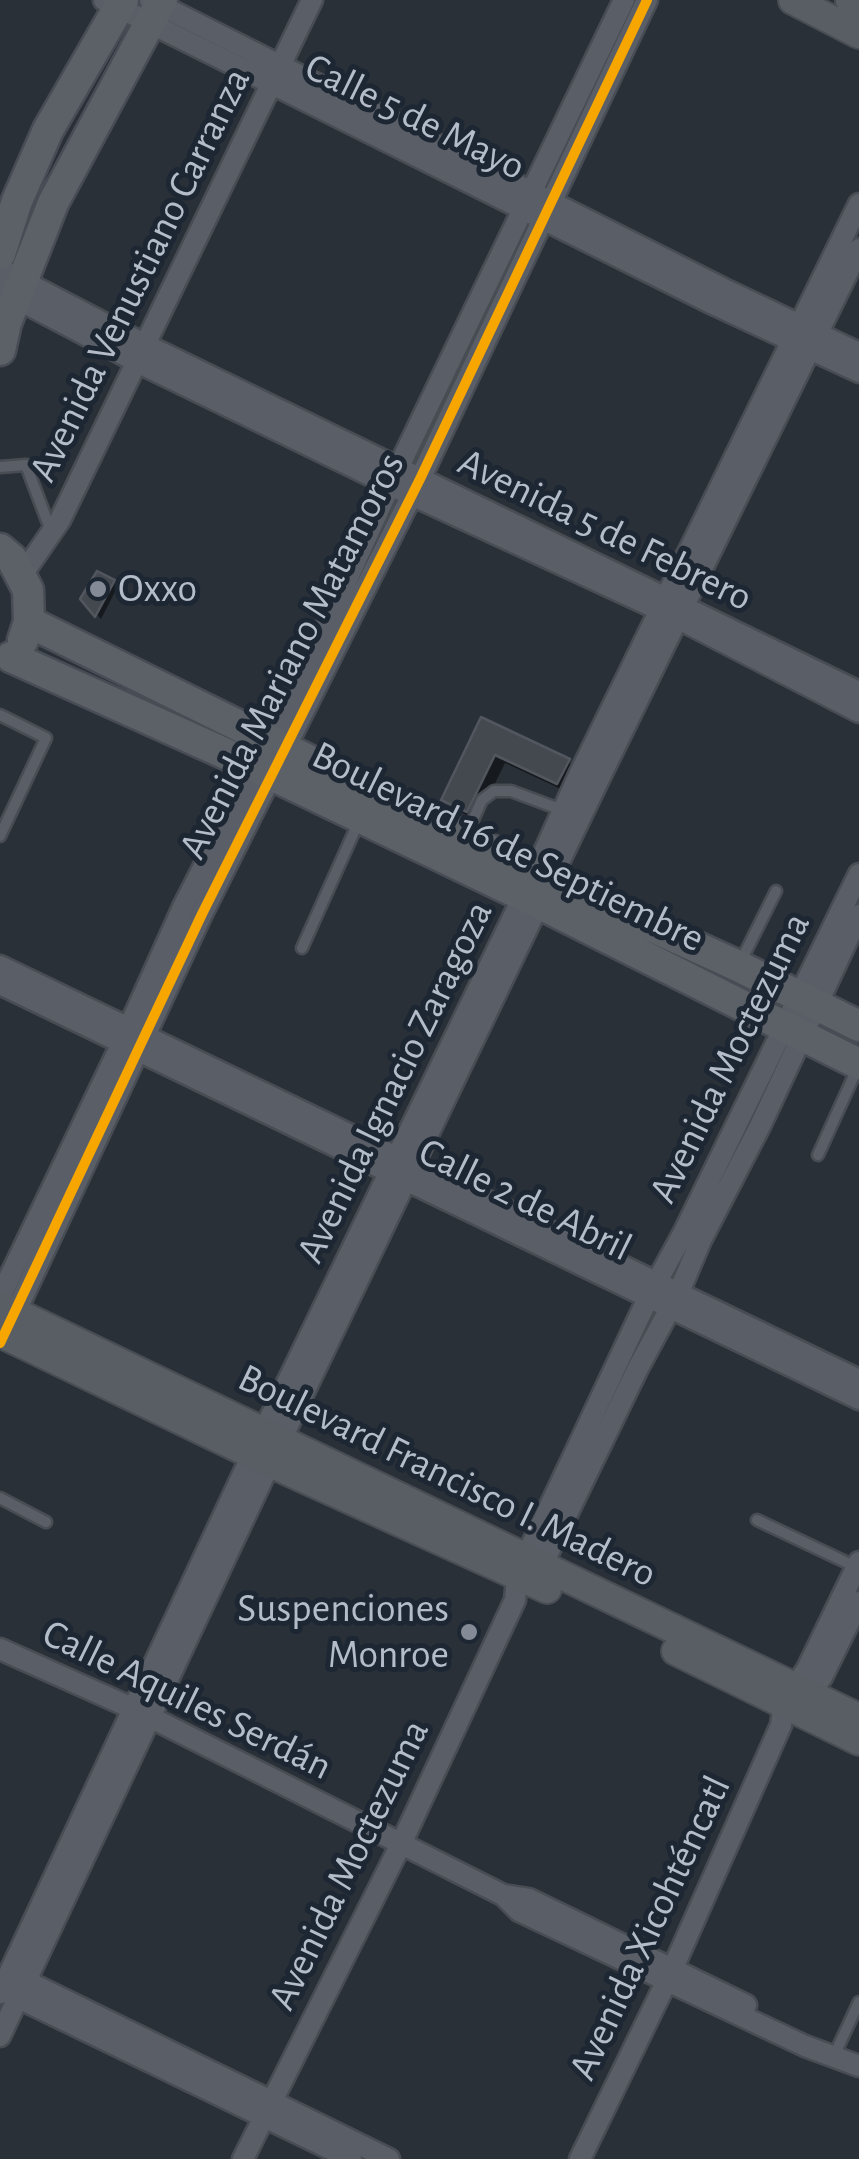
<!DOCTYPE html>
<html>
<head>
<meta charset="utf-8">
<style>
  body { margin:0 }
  canvas { display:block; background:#2a3038 }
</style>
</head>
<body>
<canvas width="859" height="2159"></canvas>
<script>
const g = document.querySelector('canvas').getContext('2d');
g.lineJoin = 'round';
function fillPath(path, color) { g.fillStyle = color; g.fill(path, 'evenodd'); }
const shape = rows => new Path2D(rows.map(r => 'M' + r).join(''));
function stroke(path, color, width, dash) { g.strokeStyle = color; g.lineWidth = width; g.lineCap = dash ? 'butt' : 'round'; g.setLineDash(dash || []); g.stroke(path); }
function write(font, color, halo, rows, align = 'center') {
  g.font = font + ' "Alegreya Sans",sans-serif'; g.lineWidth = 10; g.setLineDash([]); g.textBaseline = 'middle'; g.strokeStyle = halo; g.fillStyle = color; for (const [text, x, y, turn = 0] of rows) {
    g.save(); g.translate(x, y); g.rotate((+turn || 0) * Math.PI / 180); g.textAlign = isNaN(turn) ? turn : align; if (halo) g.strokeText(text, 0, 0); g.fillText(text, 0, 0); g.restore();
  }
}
const shadow = shape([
  [114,582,118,586,101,619,83,599],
  [482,720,568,761,578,770,567,792,505,763,477,820,454,809,444,800]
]);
const building = shape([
  [97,571,115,580,95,617,80,599,97,571],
  [481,717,570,759,557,784,495,755,467,812,441,800,481,717]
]);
const lane = shape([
  [0,467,26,465,51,531],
  [0,715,46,738,0,836],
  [467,833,482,800,494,791,511,791,562,810],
  [302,948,359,821],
  [739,965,776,891],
  [818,1155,857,1069],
  [0,1498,46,1522],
  [757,1520,856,1567],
  [833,2058,859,2002]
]);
const street = shape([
  [104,0,715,305,859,372],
  [150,0,724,289,859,353],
  [0,269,146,345,859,692],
  [0,290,137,362,390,485,677,618,859,712],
  [22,575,60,520,312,0],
  [0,966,859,1380],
  [0,984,859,1399],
  [0,1297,121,1045,184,905,313,654,390,485,624,0],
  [10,1324,202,914,420,479,647,0],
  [536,1578,638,1368,679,1292,701,1240,760,1126,859,915],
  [0,1649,134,1709,503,1895,519,1911,805,2046,859,2066],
  [804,1702,822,1677,859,1602],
  [503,1895,529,1899,746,2005],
  [18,1977,389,2159],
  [6,1992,351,2159],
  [0,1993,252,1455,535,872,580,773,859,204],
  [0,2036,270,1463,598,781,859,249],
  [243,2159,401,1844,515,1600,517,1576,648,1298,684,1232,859,874],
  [580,2159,673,1968,781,1725,784,1703,807,1669,859,1562]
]);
const secondary = shape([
  [793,0,859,34],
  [850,0,859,4],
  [0,1305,859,1718],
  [0,1333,270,1463,547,1589],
  [676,1651,859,1741]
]);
const primary = shape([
  [0,254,17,201,48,130,123,0],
  [0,350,6,323,53,203,162,0],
  [0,549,12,559,28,590,29,622,23,640],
  [29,622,551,880,738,966,859,1026],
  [11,657,255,767,540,904,859,1064]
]);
const bus1 = shape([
  [0,1343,202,914,420,479,647,0]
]);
const markers = [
  [98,589,10,"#848b96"],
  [469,1632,10,"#848b96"]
];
const streetNames = [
  ["Calle 5 de Mayo",415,117,26],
  ["Avenida Venustiano Carranza",140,275,-64],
  ["Avenida 5 de Febrero",605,530,26],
  ["Avenida Mariano Matamoros",292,656,-63],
  ["Boulevard 16 de Septiembre",508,847,26],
  ["Avenida Moctezuma",730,1058,-64],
  ["Avenida Ignacio Zaragoza",395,1082,-64],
  ["Calle 2 de Abril",525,1200,26],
  ["Boulevard Francisco I. Madero",447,1476,26],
  ["Calle Aquiles Serdán",187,1700,26],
  ["Avenida Moctezuma",349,1865,-64],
  ["Avenida Xicohténcatl",650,1928,-65]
];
const poiNames = [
  ["Oxxo",118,589],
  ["Suspenciones",449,1609,"right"],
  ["Monroe",449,1655,"right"]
];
fillPath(shadow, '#0007');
fillPath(building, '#444950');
stroke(building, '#52575f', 2.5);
stroke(lane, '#484c53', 15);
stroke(street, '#484c53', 25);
stroke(secondary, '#484c53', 32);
stroke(primary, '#484c55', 35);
stroke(lane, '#5a5e66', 10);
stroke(street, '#5a5e66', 20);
stroke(secondary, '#595d64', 28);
stroke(primary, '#5c6168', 30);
stroke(bus1, '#f7a600', 10);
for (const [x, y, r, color] of markers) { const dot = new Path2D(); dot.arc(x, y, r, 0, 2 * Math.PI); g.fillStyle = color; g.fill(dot); stroke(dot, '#1d2633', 4); }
write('40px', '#b4bcc9', '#1d2633', streetNames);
write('40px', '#b4bcc9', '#1d2633', poiNames, 'left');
</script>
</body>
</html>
